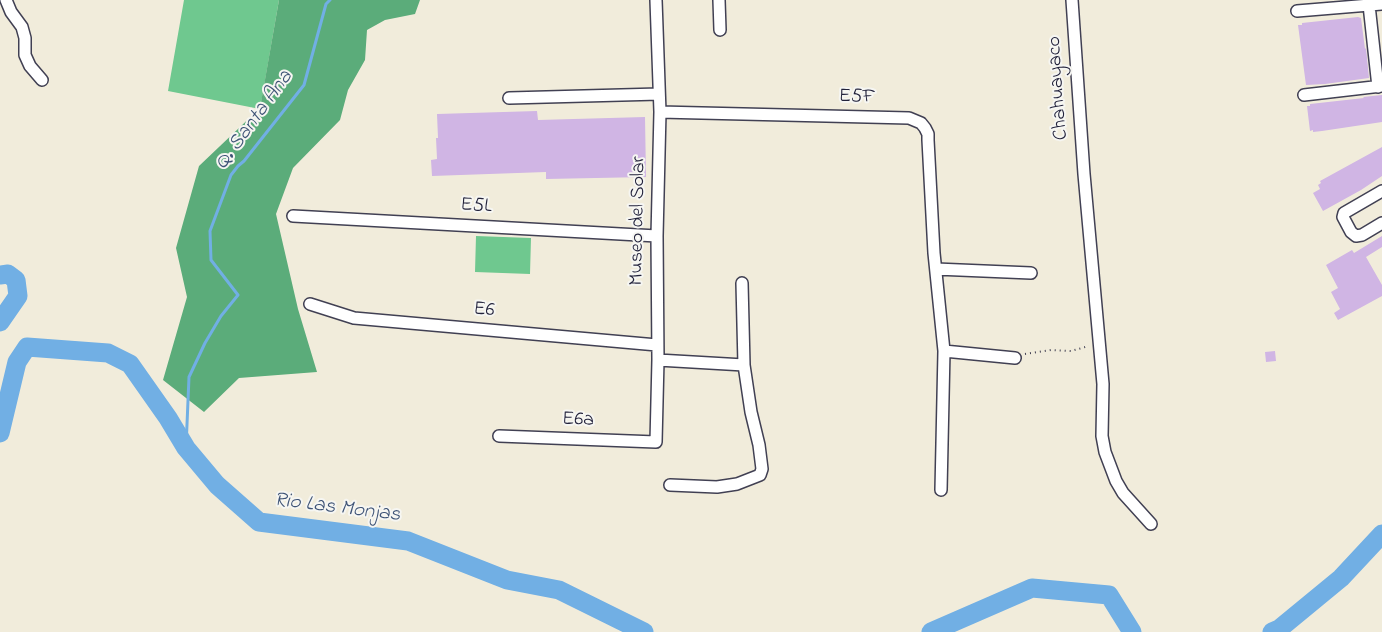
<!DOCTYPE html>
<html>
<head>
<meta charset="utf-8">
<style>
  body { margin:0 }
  canvas { display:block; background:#f1ecdb }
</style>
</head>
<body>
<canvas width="1382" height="632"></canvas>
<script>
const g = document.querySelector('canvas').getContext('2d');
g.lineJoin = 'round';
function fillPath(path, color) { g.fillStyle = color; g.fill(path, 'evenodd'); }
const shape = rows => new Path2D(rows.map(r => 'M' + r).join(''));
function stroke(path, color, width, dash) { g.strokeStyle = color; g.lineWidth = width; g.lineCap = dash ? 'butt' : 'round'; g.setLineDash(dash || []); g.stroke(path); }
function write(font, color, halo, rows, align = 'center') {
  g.font = font + ' "Indie Flower",sans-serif'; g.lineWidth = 4; g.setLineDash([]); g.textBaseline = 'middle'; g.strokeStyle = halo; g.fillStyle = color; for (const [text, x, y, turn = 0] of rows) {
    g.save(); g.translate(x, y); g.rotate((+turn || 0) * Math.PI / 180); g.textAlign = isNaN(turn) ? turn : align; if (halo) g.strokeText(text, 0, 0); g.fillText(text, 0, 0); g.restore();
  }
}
const green = shape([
  [184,0,279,0,260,109,168,91],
  [476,236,531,238,530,274,475,272]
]);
const forest = shape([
  [279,0,420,0,415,14,385,20,367,30,365,60,348,90,340,120,293,168,276,214,298,309,317,372,239,378,204,412,163,380,187,297,176,248,199,166,260,108]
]);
const stream = shape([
  [186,448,189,377,205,343,221,316,238,295,211,260,210,231,231,175,238,166,244,161,304,85,326,4,330,0]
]);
const river = shape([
  [0,275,8,274,16,280,18,296,0,322],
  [0,433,17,362,27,347,108,353,130,364,168,418,186,448,217,485,259,522,408,541,507,580,559,590,644,632],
  [931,632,1032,588,1109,595,1132,632],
  [1272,632,1279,629,1341,578,1382,534]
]);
const building = shape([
  [1358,17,1361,18,1365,49,1366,48,1369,78,1325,84,1306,85,1298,25,1302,25,1302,23],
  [1382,95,1382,122,1322,131,1313,132,1313,130,1310,131,1307,106,1310,106,1310,104,1364,98,1363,97],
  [537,111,538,120,645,117,646,177,546,179,546,172,432,176,431,160,437,159,436,138,438,138,437,114],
  [1382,147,1382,176,1361,190,1323,211,1313,193,1320,189,1318,185,1321,183,1320,181],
  [1382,236,1382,247,1366,257,1382,285,1382,296,1338,320,1334,313,1340,309,1331,292,1338,288,1326,265,1352,250,1354,253],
  [1275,351,1276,361,1266,362,1265,352]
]);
const path = shape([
  [1025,354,1051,350,1071,351,1089,346]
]);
const minor = shape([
  [6,0,11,12,22,27,25,38,25,55,30,66,42,80],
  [719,0,720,30],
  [1072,0,1084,174,1103,384,1102,436,1105,452,1116,481,1123,493,1151,524],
  [1369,5,1378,87],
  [1297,11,1382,4],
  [1304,95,1382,86],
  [509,98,659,94],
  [660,112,909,118,921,123,925,128,928,134,928,140,934,253,944,351,941,490],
  [1382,191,1344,213,1343,217,1351,232,1356,236,1362,235,1382,223],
  [293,216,657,236],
  [936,269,1031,273],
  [310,304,354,318,657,345],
  [944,351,1015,358],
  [658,360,744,365],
  [499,436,656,442,658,360,657,236,660,112,656,0],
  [670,485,717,487,737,484,760,475,762,469,759,445,751,412,744,365,742,283]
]);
const streetNames = [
  ["Chahuayaco",1059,88,-94],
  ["E5F",857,98,1],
  ["E5L",476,207,3],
  ["Museo del Solar",639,221,-89],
  ["E6",484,311,5],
  ["E6a",578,421,2]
];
const waterNames = [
  ["Q. Santa Ana",255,121,-54],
  ["Rio Las Monjas",337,509,7]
];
fillPath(green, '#6fc88f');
fillPath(forest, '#5bac7a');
stroke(stream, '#71afe4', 3);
stroke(river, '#71afe4', 19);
fillPath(building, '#d0b5e4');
stroke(minor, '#414053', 14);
stroke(path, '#414053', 2, [1, 4]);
stroke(minor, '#fff', 11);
write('20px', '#22223b', '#f6f6f2', streetNames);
write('italic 21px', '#3e5376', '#f6f6f2', waterNames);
</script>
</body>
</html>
